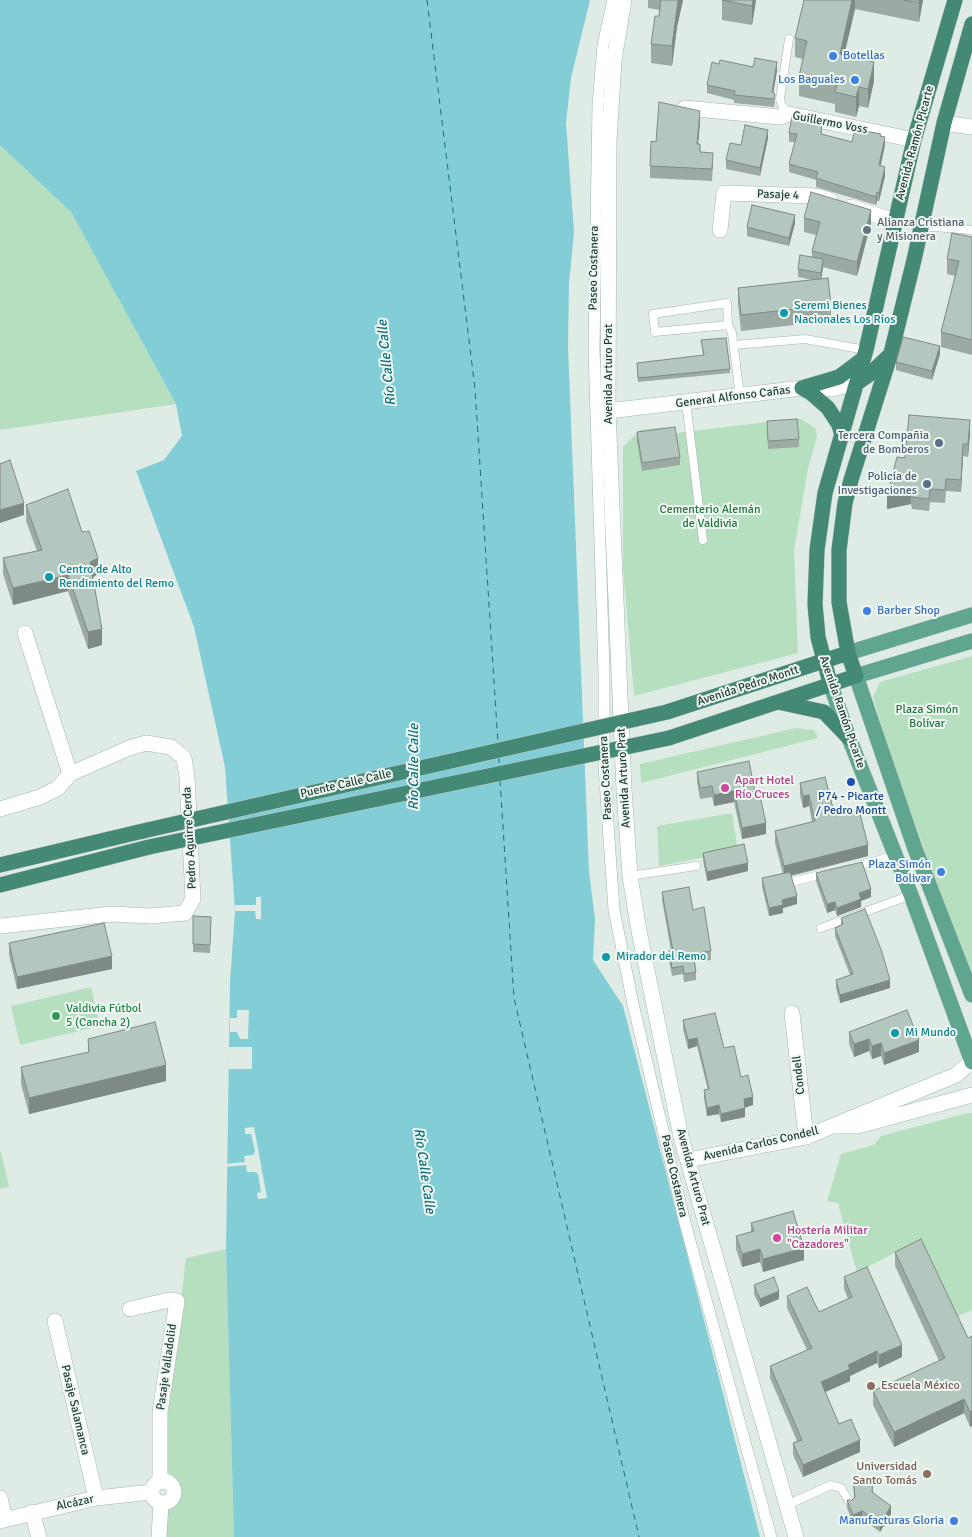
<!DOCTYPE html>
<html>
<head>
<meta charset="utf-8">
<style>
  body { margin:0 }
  canvas { display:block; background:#dfece5 }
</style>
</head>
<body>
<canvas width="972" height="1537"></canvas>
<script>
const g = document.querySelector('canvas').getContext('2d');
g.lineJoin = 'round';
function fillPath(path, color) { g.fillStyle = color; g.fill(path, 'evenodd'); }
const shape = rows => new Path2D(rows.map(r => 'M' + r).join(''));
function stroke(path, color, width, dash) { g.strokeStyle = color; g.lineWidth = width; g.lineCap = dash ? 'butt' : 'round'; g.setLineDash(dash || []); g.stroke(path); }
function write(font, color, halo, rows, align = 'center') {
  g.font = font + ' Signika,sans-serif'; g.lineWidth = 4; g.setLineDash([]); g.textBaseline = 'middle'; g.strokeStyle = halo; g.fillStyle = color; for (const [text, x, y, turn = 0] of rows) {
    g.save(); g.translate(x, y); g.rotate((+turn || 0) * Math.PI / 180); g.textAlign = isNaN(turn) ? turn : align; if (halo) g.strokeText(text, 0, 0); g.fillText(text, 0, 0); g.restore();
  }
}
const green = shape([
  [0,145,71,212,176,404,0,430],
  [793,419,801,419,815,428,817,436,808,469,794,550,798,653,634,696,623,569,623,447,640,430,665,427,676,433],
  [972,656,972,979,894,767,873,697,880,682],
  [796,728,814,730,818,738,641,783,640,764],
  [732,813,738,851,659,866,657,826],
  [91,987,100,1026,20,1045,11,1006],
  [968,1113,972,1113,972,1310,952,1319,915,1243,857,1272,838,1203,827,1201,841,1154,874,1145,881,1136],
  [1,1151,9,1187,0,1189,0,1152],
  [226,1249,234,1537,165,1537,165,1516,168,1507,179,1495,178,1485,171,1481,165,1472,166,1424,186,1258]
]);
const water = shape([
  [0,0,590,0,571,78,566,123,574,232,569,283,568,346,589,871,595,920,593,960,623,1006,760,1537,234,1537,226,1249,230,982,235,911,225,767,194,627,136,471,164,460,182,436,176,404,71,212,0,145]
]);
const pier = shape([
  [256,897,261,897,261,919,256,919,255,911,235,911,235,905,256,905],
  [237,1010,249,1010,248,1039,240,1039,237,1032,230,1032,230,1018,237,1018],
  [229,1047,252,1047,252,1069,229,1069],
  [254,1127,267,1198,258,1199,257,1193,261,1192,258,1174,255,1172,247,1172,246,1165,225,1167,225,1164,245,1162,244,1156,253,1155,255,1151,251,1134,245,1134,245,1128]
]);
const ferry = shape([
  [427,0,475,389,498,743],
  [499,757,499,766],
  [500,780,514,998,639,1537]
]);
const service = shape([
  [789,39,780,99,782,106,789,114],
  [921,226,972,230],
  [728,325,727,303,653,314,655,332,728,325,732,333,740,396],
  [734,345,805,339,866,350],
  [686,402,703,540],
  [842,435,864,441],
  [852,867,895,856],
  [630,876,696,866],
  [795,881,824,874],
  [821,928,911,895],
  [787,1505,831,1485,841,1488,850,1503]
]);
const pedestrian = shape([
  [613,0,603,45,598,105,594,348,604,673,604,766,614,910,633,1004,685,1223,771,1537]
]);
const minor = shape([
  [685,108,780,117,789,114,914,140],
  [944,123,972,127],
  [851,207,895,221],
  [720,230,724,193,816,196,830,200],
  [0,809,40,797,58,788,70,774,25,633],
  [0,926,111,914,150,916,185,913,193,899,187,777,184,758,171,747,146,743,129,748,70,774],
  [792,1013,806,1137],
  [130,1309,169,1300,177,1301,160,1412,160,1482],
  [55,1321,96,1498],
  '152 1492a11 11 0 1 1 22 0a11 11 0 1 1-22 0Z',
  [0,1498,5,1520],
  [32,1512,39,1537],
  [0,1521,96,1498,152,1492],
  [159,1537,161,1503]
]);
const secondary = shape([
  [624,0,614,60,609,140,608,411,624,790,630,876,639,931,681,1137,796,1537],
  [608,411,802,388,832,389,857,383],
  [837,1126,858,1126,972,1095],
  [688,1160,806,1137,956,1075,972,1061]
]);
const primary = shape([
  [972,641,856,676,914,846,972,995],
  [848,653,972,615],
  [830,683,849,738,911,895,972,1062]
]);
const trunk = shape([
  [857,383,870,374,890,355],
  [802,388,839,377,863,359],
  [802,388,811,393,828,408,839,425,842,435],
  [830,683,818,637,815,604,817,550,825,493,866,350,914,140,955,0],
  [778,702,824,712,849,738],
  [667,712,848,653],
  [669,738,856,676,848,653,839,602,839,550,845,503,851,480,891,353,914,260,944,123,972,24],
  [0,865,143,831],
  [0,885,149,847]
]);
const trunkBridge = shape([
  [143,831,667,712],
  [149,847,669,738]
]);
const wall = shape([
  [648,0,683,0,677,27,672,66,651,63,651,44,659,16,660,10,648,8],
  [722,0,756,0,752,25,722,20],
  [804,0,923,0,919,22,855,9,844,55,874,81,868,108,859,106,856,117,835,112,835,104,799,96,799,76,803,59,795,57,795,38],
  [753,67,777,71,773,92,775,102,774,107,734,103,734,100,707,93,707,85],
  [700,123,698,144,700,152,713,165,712,181,650,178,650,166,656,142],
  [822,131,822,135,852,142,881,136,885,145,880,166,885,176,879,201,877,201,876,205,816,187,816,180,789,172,789,164,795,142,789,142,789,133],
  [768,138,760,176,726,169,726,160,741,145],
  [804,218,871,223,857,276,823,267,821,279,831,305,831,321,741,331,738,304,738,288,813,280,798,277,798,269,812,257,812,251,816,235,804,232],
  [795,223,789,246,747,236,747,227],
  [972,237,972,355,941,347,941,332,955,276,947,274,947,259],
  [701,340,730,369,730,373,638,382,637,363,703,356],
  [940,354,932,380,896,370,896,362],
  [767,421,799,439,799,447,768,449],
  [637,432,680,457,680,465,642,471,637,441],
  [970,433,968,457,963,456,961,492,946,491,945,503,930,502,929,511,912,509,911,504,887,509,905,458],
  [26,505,82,532,98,574,93,577,102,645,88,649,68,591,13,605,3,574,3,558,37,551,26,521],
  [697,772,755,792,766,834,742,839,734,802,714,806,712,797,700,799,697,782],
  [800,783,835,816,868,856,791,876,797,904,783,908,783,913,769,916,762,887,762,878,783,874,775,843,775,831,812,822,809,806,803,808,800,795],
  [703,853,748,871,707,881,703,861],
  [816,873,871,897,861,901,861,907,837,916,835,910,827,913,816,881],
  [662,892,693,910,711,951,711,960,695,962,696,972,696,980,684,982,683,974,672,976,669,960,669,951,671,951,662,900],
  [193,916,211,917,210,953,193,952],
  [841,918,890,988,840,1003,836,988,836,980,850,975,835,936,835,928,841,925],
  [9,943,112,969,17,989,9,955],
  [683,1020,724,1048,741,1077,753,1105,745,1107,745,1117,721,1122,719,1114,707,1116,704,1099,704,1090,708,1090,697,1046,688,1049,683,1029],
  [849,1032,919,1052,884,1065,881,1056,872,1059,869,1051,854,1057,849,1044],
  [88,1039,166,1081,29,1114,21,1084,21,1067,88,1053],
  [751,1223,804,1260,763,1272,760,1262,742,1267,736,1249,736,1236,751,1232],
  [895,1252,968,1338,972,1336,972,1426,970,1427,964,1413,894,1447,873,1405,873,1391,939,1361,895,1266],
  [844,1277,902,1357,879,1368,877,1363,850,1376,850,1381,825,1392,839,1424,860,1452,803,1477,793,1455,793,1443,797,1441,770,1378,770,1366,807,1350,787,1308,787,1296,819,1312,848,1299,844,1289],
  [754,1285,779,1299,760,1307,754,1294],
  [853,1478,873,1488,873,1492,891,1514,880,1532,862,1519,853,1523,847,1508,847,1500,852,1500,854,1498]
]);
const shadedWall = shape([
  [678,0,683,0,677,27,672,66,672,46],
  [753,0,756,0,752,25,752,6],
  [852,0,855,0,855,9,840,73,840,54],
  [919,0,923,0,919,22],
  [777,62,777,71,772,100,772,92],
  [874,62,874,81,868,108,868,89],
  [859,87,859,106,856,117,856,97],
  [700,111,700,123,697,156,697,144],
  [768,130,768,138,760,176,760,168],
  [885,137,885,145,879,174,879,165],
  [885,167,885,176,879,201,879,193],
  [877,192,877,201,876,205,876,197],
  [871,210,871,223,857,276,857,262],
  [795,215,795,223,789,246,789,238],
  [823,259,823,267,821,281,821,273],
  [940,346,940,354,932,380,932,371],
  [970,420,970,433,968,457,968,444],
  [963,444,963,456,961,492,961,480],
  [911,491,911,504,887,509,887,496],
  [24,503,24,515,0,523,0,510],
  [98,558,98,574,90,579,90,562],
  [68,575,68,591,13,605,13,588],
  [102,629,102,645,88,649,88,632],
  [734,791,734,802,714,806,714,795],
  [809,795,809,806,803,808,803,796],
  [766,823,766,834,742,839,742,828],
  [868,845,868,856,784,877,784,866],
  [748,863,748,871,707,881,707,872],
  [871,889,871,897,861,901,861,907,837,916,837,908,859,893],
  [797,896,797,904,783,908,783,913,769,916,769,908,782,900],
  [835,902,835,910,827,913,827,904],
  [112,956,112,969,17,989,17,977],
  [890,980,890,988,840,1003,840,995],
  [697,1038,697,1046,688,1049,688,1040],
  [869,1039,869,1051,854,1057,854,1044],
  [919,1040,919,1052,884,1065,884,1053],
  [881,1043,881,1056,872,1059,872,1046],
  [166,1065,166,1081,29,1114,29,1098],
  [753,1097,753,1105,744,1108,744,1099],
  [719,1105,719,1114,707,1116,707,1108],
  [745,1108,745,1117,721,1122,721,1114],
  [804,1248,804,1260,763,1272,763,1259],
  [760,1249,760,1262,742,1267,742,1254],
  [779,1291,779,1299,760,1307,760,1299],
  [902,1345,902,1357,879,1368,879,1355],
  [877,1351,877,1363,850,1376,850,1381,821,1394,821,1382,848,1365],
  [964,1399,964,1413,894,1447,894,1432],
  [972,1411,972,1426,970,1427,970,1412],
  [860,1440,860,1452,803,1477,803,1465],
  [891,1506,891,1514,880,1532,880,1523],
  [862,1511,862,1519,853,1523,853,1515]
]);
const building = shape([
  [661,0,678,0,672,46,651,44,655,16,659,16,661,0],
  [722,0,753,0,752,6,722,0],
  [804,0,852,0,840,54,874,62,868,89,859,87,856,97,835,92,837,85,799,76,807,41,795,38,804,0],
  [904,0,919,0,919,3,904,0],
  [755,58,777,62,772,92,775,94,774,99,734,95,735,91,707,85,712,62,719,64,720,60,753,67,755,58],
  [659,102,700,111,697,144,700,144,700,152,713,153,712,169,650,166,651,141,656,142,659,102],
  [792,116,822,122,821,134,852,142,855,129,881,134,880,136,885,137,879,165,885,167,879,193,877,192,876,197,816,178,818,172,789,164,797,134,789,133,792,116],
  [745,125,768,130,760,168,726,160,730,143,741,145,745,125],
  [811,192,871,210,857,262,812,251,820,222,804,218,811,192],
  [752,205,795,215,789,238,747,227,752,205],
  [952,233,972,237,972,340,941,332,959,261,947,259,952,233],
  [800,255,823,259,821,273,798,269,800,255],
  [828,278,831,305,741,315,738,288,828,278],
  [903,337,940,346,932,371,896,362,903,337],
  [726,338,730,369,638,378,637,363,704,355,701,340,726,338],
  [909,415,970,420,968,444,963,444,961,480,946,479,945,490,930,489,929,499,912,497,911,491,887,496,897,457,905,458,909,415],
  [797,419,799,439,768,441,767,421,797,419],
  [675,427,680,457,642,463,637,432,675,427],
  [10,460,24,503,0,510,0,464,10,460],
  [68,489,82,532,89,531,98,558,90,562,102,629,88,632,68,575,13,588,3,558,42,550,26,505,68,489],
  [749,761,755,792,759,791,766,823,742,828,734,791,714,795,712,786,700,788,697,772,749,761],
  [825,777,835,816,859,810,868,845,784,866,775,831,815,821,809,795,803,796,800,783,825,777],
  [744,844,748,863,707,872,703,853,744,844],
  [862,862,871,889,859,893,861,899,837,908,835,902,827,904,816,873,862,862],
  [790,872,797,896,782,900,783,905,769,908,762,878,790,872],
  [689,887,693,910,704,907,711,951,693,954,696,972,684,974,683,966,672,968,669,951,673,951,662,892,689,887],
  [865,909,882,952,890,980,840,995,836,980,853,974,835,928,843,924,841,918,865,909],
  [193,916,211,917,210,945,193,944,193,916],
  [104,923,112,956,17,977,9,943,104,923],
  [907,1010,919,1040,884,1053,881,1043,872,1046,869,1039,854,1044,849,1032,907,1010],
  [715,1013,724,1048,734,1046,741,1077,748,1075,753,1097,744,1099,745,1108,721,1114,719,1105,707,1108,704,1090,709,1089,697,1038,688,1040,683,1020,715,1013],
  [155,1022,166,1065,29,1098,21,1067,89,1052,88,1039,155,1022],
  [793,1211,804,1248,763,1259,760,1249,742,1254,736,1236,754,1231,751,1223,793,1211],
  [921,1239,968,1338,972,1336,972,1411,970,1412,964,1399,894,1432,873,1391,945,1358,895,1252,921,1239],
  [867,1267,902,1345,879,1355,877,1351,848,1365,850,1369,821,1382,839,1424,851,1419,860,1440,803,1465,793,1443,802,1440,770,1366,812,1348,787,1296,807,1287,819,1312,852,1297,844,1277,867,1267],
  [774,1277,779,1291,760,1299,754,1285,774,1277],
  [853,1478,873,1479,872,1492,891,1506,880,1523,862,1511,853,1515,847,1500,852,1500,855,1497,853,1478]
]);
const markers = [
  [833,56,5,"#3f7fe0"],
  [855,80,5,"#3f7fe0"],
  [867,230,5,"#6b7280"],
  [784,313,5,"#0f9aa8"],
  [939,443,5,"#5c6f8a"],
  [927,484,5,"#5c6f8a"],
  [49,577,5,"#0f9aa8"],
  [867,611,5,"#3f7fe0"],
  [851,782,5,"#1a4fb4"],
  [725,788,5,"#d1479c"],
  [941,872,5,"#3f7fe0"],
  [606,957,5,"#0f9aa8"],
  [56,1016,5,"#2e9e5b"],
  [895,1033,5,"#0f9aa8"],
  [777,1238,5,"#d1479c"],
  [871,1386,5,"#8d6e63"],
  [927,1474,5,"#8d6e63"],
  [954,1521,5,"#3f7fe0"]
];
const shopNames = [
  ["Botellas",843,56,"left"],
  ["Los Baguales",845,80],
  ["Barber Shop",877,611,"left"],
  ["Plaza Simón",931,865],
  ["Bolivar",931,879],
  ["Manufacturas Gloria",944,1521]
];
const streetNames = [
  ["Guillermo Voss",830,123,11],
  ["Avenida Ramón Picarte",915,143,-75],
  ["Pasaje 4",778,195,2],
  ["Paseo Costanera",594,268,-89],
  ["Avenida Arturo Prat",609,374,-90],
  ["General Alfonso Cañas",733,397,-7],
  ["Avenida Pedro Montt",748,686,-18],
  ["Avenida Ramón Picarte",842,712,71],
  ["Paseo Costanera",606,778,-93],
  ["Avenida Arturo Prat",624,778,-93],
  ["Puente Calle Calle",346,784,-13],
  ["Pedro Aguirre Cerda",190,838,-93],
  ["Condell",799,1075,-96],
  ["Avenida Carlos Condell",761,1144,-13],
  ["Paseo Costanera",674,1176,77],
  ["Avenida Arturo Prat",693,1177,75],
  ["Pasaje Valladolid",167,1367,-82],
  ["Pasaje Salamanca",75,1410,77],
  ["Alcázar",75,1503,-12]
];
const worshipNames = [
  ["Alianza Cristiana",877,223],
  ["y Misionera",877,237]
];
const cultureNames = [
  ["Seremi Bienes",794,306],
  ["Nacionales Los Ríos",794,320],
  ["Centro de Alto",59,570],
  ["Rendimiento del Remo",59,584],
  ["Mirador del Remo",616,957],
  ["Mi Mundo",905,1033]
];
const serviceNames = [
  ["Tercera Compañia",929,436],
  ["de Bomberos",929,450],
  ["Policía de",917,477],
  ["Investigaciones",917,491]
];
const parkNames = [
  ["Cementerio Alemán",710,510],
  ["de Valdivia",710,524],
  ["Plaza Simón",927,710],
  ["Bolívar",927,724]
];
const hotelNames = [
  ["Apart Hotel",735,781],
  ["Río Cruces",735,795],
  ["Hostería Militar",787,1231],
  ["\"Cazadores\"",787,1245]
];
const transitNames = [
  ["P74 - Picarte",851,797],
  ["/ Pedro Montt",851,811]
];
const leisureNames = [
  ["Valdivia Fútbol",66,1009],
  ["5 (Cancha 2)",66,1023]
];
const educationNames = [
  ["Escuela México",881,1386],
  ["Universidad",917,1467,"right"],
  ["Santo Tomás",917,1481,"right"]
];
const waterNames = [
  ["Río Calle Calle",387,363,-96],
  ["Río Calle Calle",414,767,-90],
  ["Río Calle Calle",424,1171,82]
];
fillPath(green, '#b6dfbf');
fillPath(water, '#82cdd6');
fillPath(pier, '#dfece5');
stroke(ferry, '#14717d', 1, [6, 5]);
stroke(service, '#a2b4ac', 9);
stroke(pedestrian, '#a2b4ac', 12);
stroke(minor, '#a2b4ac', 16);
stroke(secondary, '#9db8ad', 16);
stroke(primary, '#c0c9c6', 16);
stroke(trunk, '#c0c9c6', 16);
stroke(service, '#fff', 8);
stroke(pedestrian, '#fff', 11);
stroke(minor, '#fff', 15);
stroke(secondary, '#fff', 15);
stroke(primary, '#5fa590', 15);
stroke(trunk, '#448876', 15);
stroke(trunkBridge, '#c0c9c6', 16, []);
stroke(trunkBridge, '#448876', 15);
fillPath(wall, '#9baba3');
fillPath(shadedWall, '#7e8b85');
fillPath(building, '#b4c7be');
stroke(building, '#7e8b85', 1);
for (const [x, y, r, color] of markers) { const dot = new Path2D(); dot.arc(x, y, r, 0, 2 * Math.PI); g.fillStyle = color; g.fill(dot); stroke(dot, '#f0f8f3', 2); }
write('12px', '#366cbe', '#f0f8f3', shopNames, 'right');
write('12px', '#1f3d33', '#f0f8f3', streetNames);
write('12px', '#5b616d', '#f0f8f3', worshipNames, 'left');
write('12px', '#0d838f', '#f0f8f3', cultureNames, 'left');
write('12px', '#4e5e75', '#f0f8f3', serviceNames, 'right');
write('12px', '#257741', '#f0f8f3', parkNames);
write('12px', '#b23c85', '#f0f8f3', hotelNames, 'left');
write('12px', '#164399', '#f0f8f3', transitNames);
write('12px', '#27864d', '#f0f8f3', leisureNames, 'left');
write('12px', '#785e54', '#f0f8f3', educationNames, 'left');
write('italic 14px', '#14717d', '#f0f8f3', waterNames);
</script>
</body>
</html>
